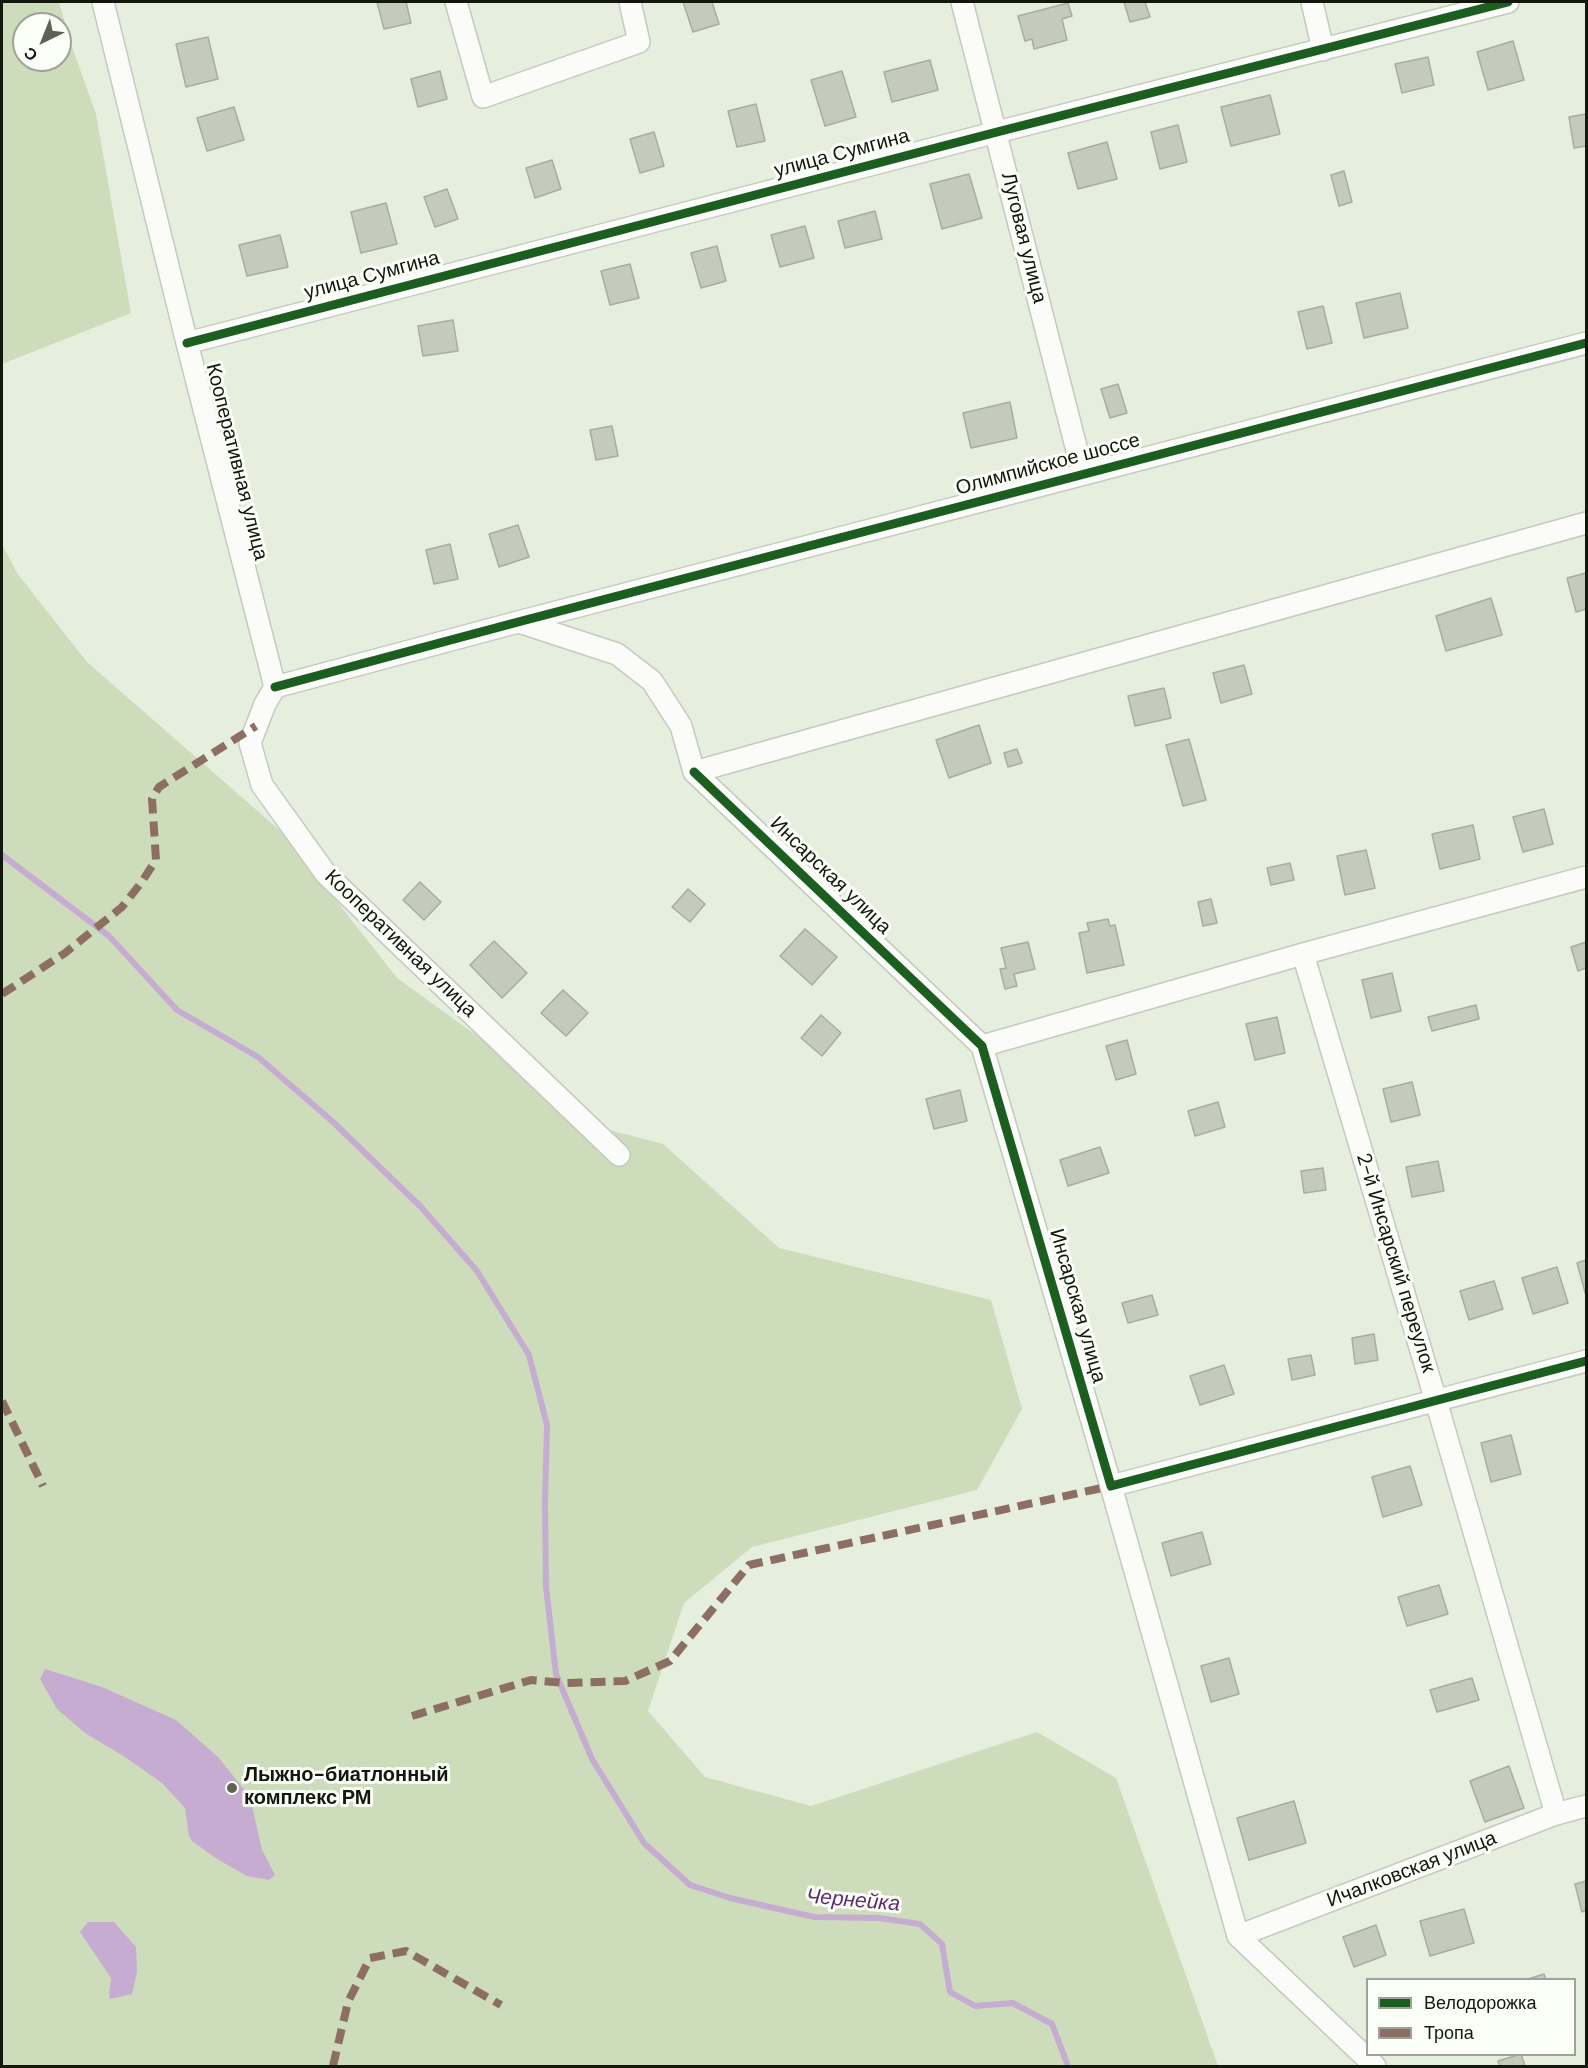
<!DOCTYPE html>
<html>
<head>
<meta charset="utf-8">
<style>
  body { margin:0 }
  #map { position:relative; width:1588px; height:2068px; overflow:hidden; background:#e6eedd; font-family:"DM Sans",sans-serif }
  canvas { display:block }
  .frame { position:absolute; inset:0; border:3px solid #12180c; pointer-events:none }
  .legend { position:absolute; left:1366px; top:1978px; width:210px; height:78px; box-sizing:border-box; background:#fbfef7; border:2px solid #9ea299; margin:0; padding:8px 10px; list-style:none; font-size:18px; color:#12180c }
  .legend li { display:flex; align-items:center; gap:12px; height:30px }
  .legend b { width:30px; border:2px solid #9ea299 }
  .north { position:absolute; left:12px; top:12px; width:60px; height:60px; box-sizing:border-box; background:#fbfef7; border:2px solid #9ea299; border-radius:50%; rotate:223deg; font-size:16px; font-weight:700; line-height:24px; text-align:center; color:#12180c }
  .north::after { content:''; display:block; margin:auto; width:21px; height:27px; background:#5c6355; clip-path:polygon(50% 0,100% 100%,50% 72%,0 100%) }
</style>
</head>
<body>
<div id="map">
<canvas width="1588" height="2068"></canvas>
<div class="frame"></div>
<ul class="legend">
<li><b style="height:8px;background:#1b5e20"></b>Велодорожка</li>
<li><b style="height:8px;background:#8d6e63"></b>Тропа</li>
</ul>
<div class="north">С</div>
</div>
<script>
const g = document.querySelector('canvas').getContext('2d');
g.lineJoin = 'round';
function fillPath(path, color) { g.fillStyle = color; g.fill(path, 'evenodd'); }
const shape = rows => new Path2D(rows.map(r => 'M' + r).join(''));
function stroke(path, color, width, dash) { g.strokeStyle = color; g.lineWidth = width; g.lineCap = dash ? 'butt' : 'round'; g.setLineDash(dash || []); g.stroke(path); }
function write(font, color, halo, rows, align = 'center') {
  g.font = font + ' "DM Sans",sans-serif'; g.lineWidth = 6; g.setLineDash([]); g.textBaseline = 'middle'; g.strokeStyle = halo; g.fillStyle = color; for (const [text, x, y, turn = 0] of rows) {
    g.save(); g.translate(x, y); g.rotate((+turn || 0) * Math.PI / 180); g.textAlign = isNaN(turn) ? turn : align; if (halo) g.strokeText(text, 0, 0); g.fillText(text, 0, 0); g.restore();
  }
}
const green = shape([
  [2,2,59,2,71,44,96,114,131,313,2,364],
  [24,24,60,24,60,60,24,60],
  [2,544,17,573,87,662,284,834,397,978,606,1129,663,1144,779,1248,991,1300,1022,1409,977,1490,752,1547,684,1603,648,1711,705,1777,811,1806,1037,1732,1116,1778,1218,2066,2,2066]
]);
const water = shape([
  [45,1669,102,1687,176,1720,218,1757,250,1797,262,1850,275,1875,269,1880,247,1876,217,1859,192,1841,189,1836,185,1808,162,1783,125,1757,85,1733,57,1709,40,1679],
  [88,1922,114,1922,136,1947,137,1972,132,1994,110,1999,109,1995,111,1978,80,1932]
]);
const stream = shape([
  [2,855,109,936,177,1010,258,1057,332,1121,421,1207,477,1271,529,1355,547,1425,545,1503,546,1587,556,1674,592,1759,644,1843,690,1885,730,1898,814,1917,879,1918,920,1924,942,1944,950,1992,975,2006,1013,2003,1052,2024,1068,2066]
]);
const building = shape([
  [377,2,406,2,411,23,384,29,377,2],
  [683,2,712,2,719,24,693,32,683,2],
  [1124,2,1145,2,1150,17,1130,22,1124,2],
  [1068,3,1072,16,1062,19,1067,40,1034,49,1032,39,1025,41,1018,16,1068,3],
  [208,37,218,79,186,87,176,44,208,37],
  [1513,41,1524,80,1488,90,1477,52,1513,41],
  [1428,57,1434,85,1402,93,1395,64,1428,57],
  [930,60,938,90,892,102,884,72,930,60],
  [440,71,447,99,418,107,411,79,440,71],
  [842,71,856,117,825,126,811,80,842,71],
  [1270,95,1280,134,1231,146,1221,107,1270,95],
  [756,104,765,141,737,147,728,111,756,104],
  [234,107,244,140,207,151,197,118,234,107],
  [1586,114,1586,146,1574,148,1569,117,1586,114],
  [1178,125,1187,162,1160,169,1151,132,1178,125],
  [654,132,664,166,640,173,630,139,654,132],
  [1107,142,1117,179,1078,189,1068,153,1107,142],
  [552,160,561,189,535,198,526,168,552,160],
  [1344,171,1352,202,1339,206,1331,175,1344,171],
  [969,174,982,218,942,229,930,184,969,174],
  [447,189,458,219,435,227,424,197,447,189],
  [386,203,397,244,361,253,351,212,386,203],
  [875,211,882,239,845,248,838,221,875,211],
  [805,226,814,258,780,267,771,235,805,226],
  [280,235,288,267,247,276,239,245,280,235],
  [717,246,726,281,701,288,691,253,717,246],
  [630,264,639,298,610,305,601,271,630,264],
  [1400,293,1408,328,1364,338,1356,303,1400,293],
  [1323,306,1332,343,1307,349,1298,312,1323,306],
  [453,320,458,351,423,356,418,326,453,320],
  [1118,384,1127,413,1110,418,1101,389,1118,384],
  [1010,402,1017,438,971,448,963,413,1010,402],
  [612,426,618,456,596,460,590,430,612,426],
  [518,525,529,557,499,567,489,534,518,525],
  [450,544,458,579,434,584,426,550,450,544],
  [1586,573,1586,609,1576,612,1567,578,1586,573],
  [1491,598,1502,635,1446,651,1436,616,1491,598],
  [1244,665,1252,694,1221,703,1213,673,1244,665],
  [1164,688,1171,718,1135,726,1128,696,1164,688],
  [979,725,991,763,949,778,936,740,979,725],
  [1189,739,1206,800,1183,806,1166,745,1189,739],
  [1017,749,1022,763,1008,767,1004,753,1017,749],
  [1544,809,1553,844,1523,852,1513,817,1544,809],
  [1473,825,1480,859,1440,869,1432,834,1473,825],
  [1366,850,1375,888,1345,895,1337,856,1366,850],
  [1290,863,1294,880,1271,885,1267,868,1290,863],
  [420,882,441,902,424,920,403,900,420,882],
  [688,889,705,904,690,922,672,907,688,889],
  [1211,899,1217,923,1203,926,1198,902,1211,899],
  [1108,919,1110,926,1115,925,1124,965,1087,973,1079,933,1089,931,1087,923,1108,919],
  [805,929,837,957,812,985,780,956,805,929],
  [494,941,527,973,502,998,470,965,494,941],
  [1028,942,1035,969,1014,974,1017,986,1005,989,1000,969,1006,968,1001,948,1028,942],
  [1586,942,1586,968,1578,971,1571,947,1586,942],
  [1392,973,1401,1011,1371,1018,1362,980,1392,973],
  [563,990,588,1013,566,1036,541,1013,563,990],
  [1476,1005,1479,1019,1432,1031,1428,1017,1476,1005],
  [821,1015,841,1033,822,1056,801,1038,821,1015],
  [1277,1017,1285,1053,1255,1060,1246,1024,1277,1017],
  [1127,1040,1136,1074,1116,1080,1106,1046,1127,1040],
  [1412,1082,1420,1115,1391,1122,1383,1089,1412,1082],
  [960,1090,967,1121,934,1129,926,1099,960,1090],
  [1218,1102,1225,1127,1195,1136,1188,1111,1218,1102],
  [1100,1147,1109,1173,1068,1186,1060,1160,1100,1147],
  [1438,1161,1444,1191,1412,1197,1406,1167,1438,1161],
  [1323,1168,1326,1190,1304,1193,1301,1171,1323,1168],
  [1586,1260,1586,1296,1577,1263,1586,1260],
  [1557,1267,1568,1303,1533,1314,1522,1278,1557,1267],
  [1494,1281,1503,1309,1469,1320,1460,1291,1494,1281],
  [1152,1295,1158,1315,1128,1323,1122,1303,1152,1295],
  [1374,1334,1378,1360,1355,1364,1352,1338,1374,1334],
  [1311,1355,1315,1375,1292,1380,1288,1359,1311,1355],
  [1224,1365,1234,1394,1200,1405,1190,1376,1224,1365],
  [1511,1435,1521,1474,1491,1482,1481,1443,1511,1435],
  [1410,1466,1422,1505,1383,1517,1372,1477,1410,1466],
  [1202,1532,1211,1564,1171,1576,1162,1543,1202,1532],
  [1439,1585,1448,1614,1407,1626,1398,1597,1439,1585],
  [1229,1658,1239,1694,1211,1702,1201,1666,1229,1658],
  [1472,1678,1479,1700,1437,1712,1430,1690,1472,1678],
  [1509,1766,1524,1808,1485,1822,1470,1781,1509,1766],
  [1294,1801,1306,1843,1249,1860,1237,1818,1294,1801],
  [1586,1881,1586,1910,1582,1912,1575,1884,1586,1881],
  [1464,1909,1474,1943,1430,1956,1420,1921,1464,1909],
  [1376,1925,1386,1955,1354,1967,1343,1937,1376,1925],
  [1544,1974,1546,1980,1525,1980,1544,1974],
  [1521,2054,1525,2066,1500,2066,1498,2061,1521,2054]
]);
const minor = shape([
  [103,2,187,343,275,687,265,704,250,743,262,785,326,874,619,1155],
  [456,2,483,97,639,42,630,2],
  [962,2,1083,474],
  [1312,2,1323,50],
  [187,343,997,132,1508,2],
  [519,622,617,654,652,681,681,726,694,772],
  [275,687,518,622,1586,343],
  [694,772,982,1046,1111,1486,1586,1361],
  [694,772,1586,523],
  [1303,954,1436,1401,1556,1814],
  [982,1046,1303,954,1586,877],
  [1111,1486,1238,1936,1375,2066],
  [1238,1936,1556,1814,1586,1806]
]);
const quiet = shape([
  [2,994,65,953,122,907,141,883,156,860,152,799,159,787,256,726],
  [2,1401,43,1486],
  [412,1716,531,1680,564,1683,625,1681,670,1661,749,1565,1111,1486],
  [333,2066,348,2002,370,1958,406,1951,501,2005]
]);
const cycleway = shape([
  [187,343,997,132,1508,2],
  [275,687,518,622,1586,343],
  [694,772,982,1046,1111,1486,1586,1361]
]);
const markers = [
  [232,1788,6,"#5c6355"]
];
const streetNames = [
  ["улица Сумгина",842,154,-15],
  ["Луговая улица",1023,238,76],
  ["улица Сумгина",372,276,-15],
  ["Кооперативная улица",236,462,76],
  ["Олимпийское шоссе",1048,465,-15],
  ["Инсарская улица",830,876,44],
  ["Кооперативная улица",400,944,44],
  ["2-й Инсарский переулок",1395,1263,73],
  ["Инсарская улица",1077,1306,74],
  ["Ичалковская улица",1412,1870,-21]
];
const poiNames = [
  ["Лыжно-биатлонный",244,1776],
  ["комплекс РМ",244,1799]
];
const waterNames = [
  ["Чернейка",853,1901,5]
];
fillPath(green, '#cdddbb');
fillPath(water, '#c6acd0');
stroke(stream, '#c6acd0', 6);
fillPath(building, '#c4cbbd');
stroke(building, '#a7ad9f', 1.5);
stroke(minor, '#c4cbbd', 24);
stroke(minor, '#fbfcfa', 21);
stroke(quiet, '#8d6e63', 8, [15, 8]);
stroke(cycleway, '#1b5e20', 9);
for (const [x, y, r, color] of markers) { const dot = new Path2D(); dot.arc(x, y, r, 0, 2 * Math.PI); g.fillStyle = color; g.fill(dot); stroke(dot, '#fbfef7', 2); }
write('20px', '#12180c', '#fbfef7', streetNames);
write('bold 20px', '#12180c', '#fbfef7', poiNames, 'left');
write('italic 21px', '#5f2b72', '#fbfef7', waterNames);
</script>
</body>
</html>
